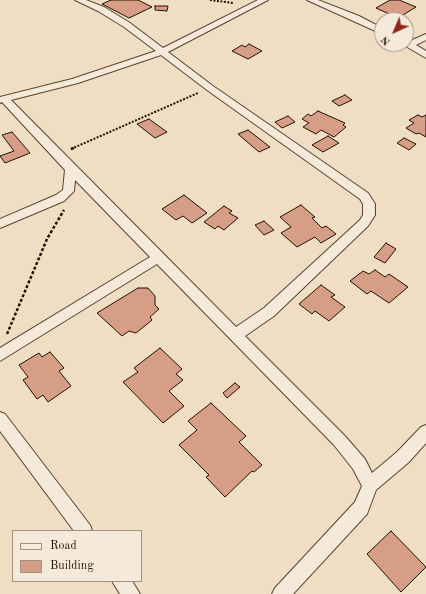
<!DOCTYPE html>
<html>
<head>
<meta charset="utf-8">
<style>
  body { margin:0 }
  #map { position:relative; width:426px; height:594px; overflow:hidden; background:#f0dec4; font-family:"Old Standard TT",serif }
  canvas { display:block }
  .legend { position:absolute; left:12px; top:530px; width:130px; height:52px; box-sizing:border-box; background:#f5ead9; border:1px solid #a19382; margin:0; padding:5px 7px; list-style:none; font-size:12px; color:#241100 }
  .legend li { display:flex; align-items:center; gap:8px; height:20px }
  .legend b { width:20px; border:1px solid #a19382 }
  .north { position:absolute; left:374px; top:12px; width:40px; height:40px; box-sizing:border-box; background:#f5ead9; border:1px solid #a19382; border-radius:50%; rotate:224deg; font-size:11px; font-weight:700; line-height:16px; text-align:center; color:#241100 }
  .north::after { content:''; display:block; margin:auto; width:14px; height:18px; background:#8f2418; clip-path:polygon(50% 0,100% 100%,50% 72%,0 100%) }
</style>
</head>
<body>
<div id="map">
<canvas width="426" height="594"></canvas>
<ul class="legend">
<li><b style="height:5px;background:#f5ead9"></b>Road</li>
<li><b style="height:11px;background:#d79e87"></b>Building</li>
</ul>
<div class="north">N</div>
</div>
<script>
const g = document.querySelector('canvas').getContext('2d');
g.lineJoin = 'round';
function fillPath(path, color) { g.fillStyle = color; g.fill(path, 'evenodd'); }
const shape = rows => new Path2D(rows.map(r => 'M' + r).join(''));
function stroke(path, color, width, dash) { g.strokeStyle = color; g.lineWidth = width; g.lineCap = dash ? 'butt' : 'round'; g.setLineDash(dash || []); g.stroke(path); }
const building = shape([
  [111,0,138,0,152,7,129,18,102,4,111,0],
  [390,0,399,0,416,7,398,18,376,8,390,0],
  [155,6,168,6,167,11,155,10,155,6],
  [249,44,262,51,248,59,232,51,242,45,245,47,249,44],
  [345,95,352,100,339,106,332,101,345,95],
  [318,111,345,123,343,125,346,127,334,137,321,130,316,134,303,127,309,123,302,119,308,114,311,116,318,111],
  [418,115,422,117,426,115,426,137,419,133,416,134,406,128,414,123,409,120,418,115],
  [288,116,295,122,282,128,275,122,288,116],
  [149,119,167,132,155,138,137,124,149,119],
  [248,130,270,147,259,152,238,134,248,130],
  [12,132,30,153,5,163,0,156,14,151,2,135,12,132],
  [328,136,339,143,323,152,312,145,328,136],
  [404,138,416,144,409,150,397,143,404,138],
  [184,195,207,213,192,223,183,216,176,220,162,209,184,195],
  [301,205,315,217,312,218,322,228,326,226,336,234,321,243,315,237,297,247,281,233,291,227,280,217,301,205],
  [224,206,232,211,229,213,238,218,224,230,218,226,215,229,204,222,224,206],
  [264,221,274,230,264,235,255,225,264,221],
  [386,243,396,249,385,263,374,257,386,243],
  [375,270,385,277,389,274,408,287,389,303,371,291,367,294,350,281,363,271,369,274,375,270],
  [321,285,335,295,331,297,345,307,329,321,315,311,312,314,299,304,321,285],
  [138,288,148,288,155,296,155,305,159,309,150,317,152,320,136,333,129,331,122,336,97,313,138,288],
  [160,348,182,369,176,374,183,380,169,391,184,406,163,423,123,382,138,372,134,368,160,348],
  [50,352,64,368,59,371,71,386,48,402,43,395,37,399,23,380,28,377,19,365,39,353,42,357,50,352],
  [235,383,240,387,227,398,223,393,235,383],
  [211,403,246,436,239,442,262,465,254,472,252,471,225,497,206,477,209,475,179,445,197,430,188,421,211,403],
  [391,531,426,567,401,592,367,554,391,531]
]);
const pathFar1 = shape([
  [210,0,233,3],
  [71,149,198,93]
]);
const path = shape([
  [71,149,74,148],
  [7,334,47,239,64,210]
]);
const street = shape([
  [75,0,86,0,104,7,130,23,163,48,258,0,268,0,168,52,213,86,368,193,375,204,375,215,368,226,274,316,245,336,344,435,365,459,372,473,397,452,421,427,426,425,426,443,409,462,376,490,367,514,293,594,272,594,275,588,355,502,362,486,353,469,334,445,157,264,0,361,0,348,150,257,75,180,74,191,64,201,0,228,0,219,56,195,63,190,65,170,2,102,0,103,0,97,72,79,156,51,124,27,98,11,75,0],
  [161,55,207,90,360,199,363,204,363,215,360,220,264,308,236,327,11,100,78,83,161,55],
  [307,0,318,0,359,16,382,28,382,34,307,0],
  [426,34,426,40,416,45,426,51,426,58,402,44,406,44,406,40,410,41,426,34],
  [0,412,5,414,90,525,92,531,74,531,0,431,0,412],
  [112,581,132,581,140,594,120,594,112,581]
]);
fillPath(building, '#d79e87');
stroke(building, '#241100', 1);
stroke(street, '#574431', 2);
stroke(pathFar1, '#241100', 2, [2, 1.5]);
stroke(path, '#241100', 2.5, [3, 2]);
fillPath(street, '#f5ead9');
</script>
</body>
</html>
